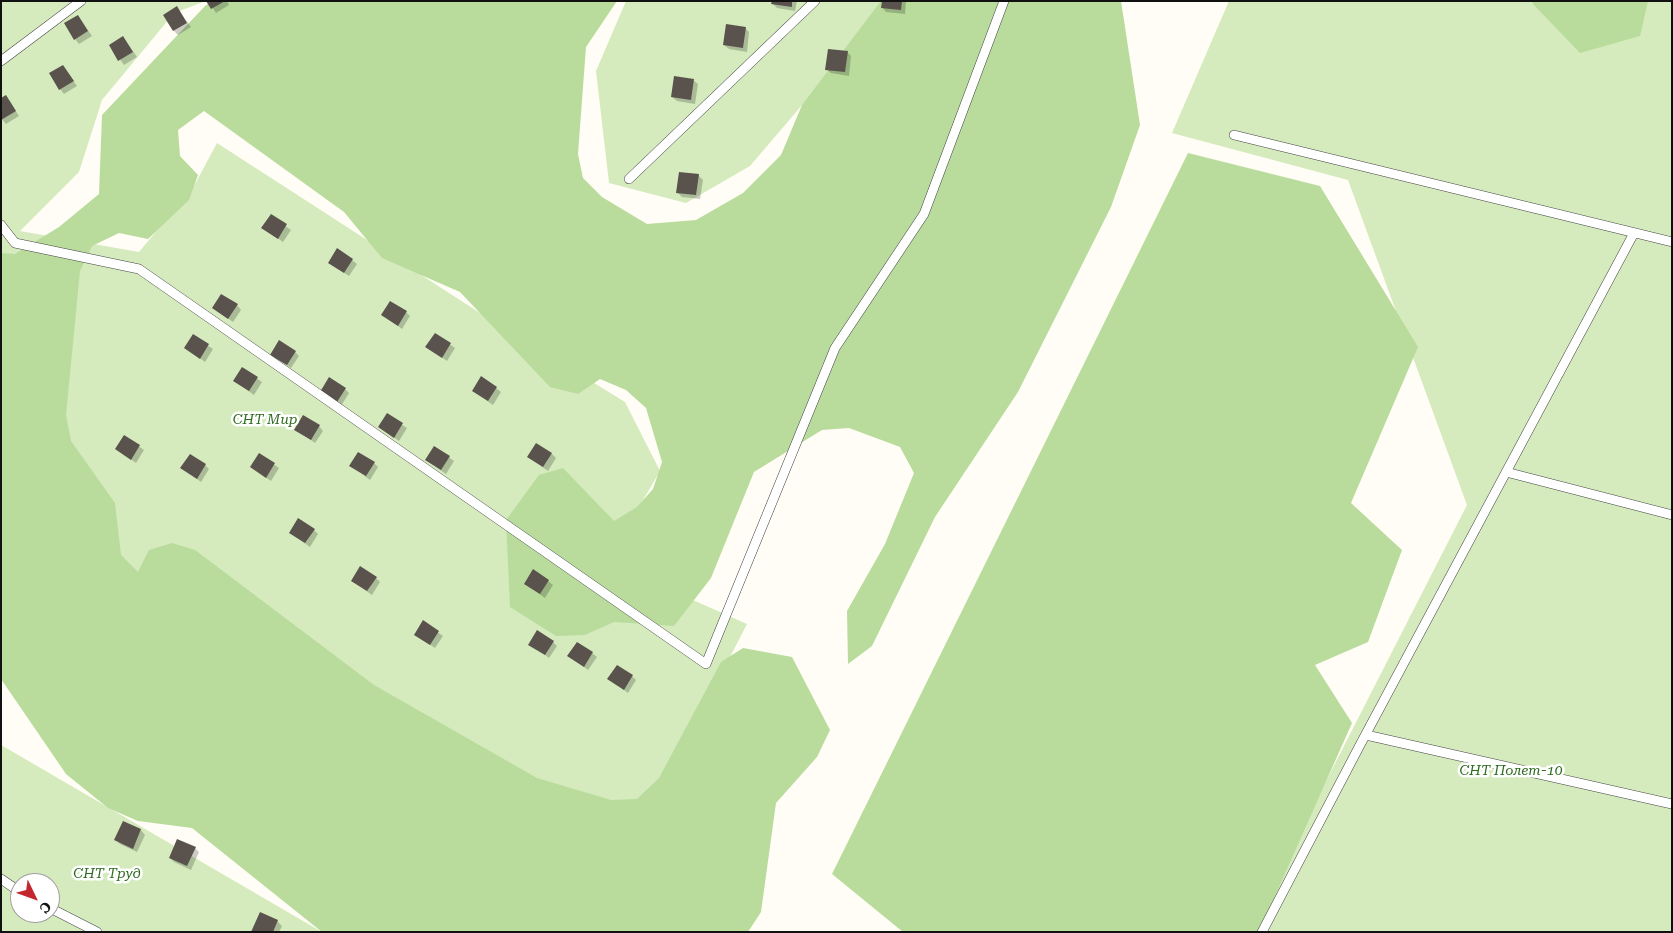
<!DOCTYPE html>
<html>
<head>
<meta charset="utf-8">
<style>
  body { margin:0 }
  #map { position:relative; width:1673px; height:933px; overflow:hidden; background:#fffdf5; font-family:"Roboto Serif",serif }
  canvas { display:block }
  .frame { position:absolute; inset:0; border:2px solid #111; pointer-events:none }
  .north { position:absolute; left:10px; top:873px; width:50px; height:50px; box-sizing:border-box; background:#fff; border:1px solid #a0a0a0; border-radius:50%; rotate:132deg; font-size:14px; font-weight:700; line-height:20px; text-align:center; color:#111 }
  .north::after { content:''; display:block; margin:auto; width:18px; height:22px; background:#c4262e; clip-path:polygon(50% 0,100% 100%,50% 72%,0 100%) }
</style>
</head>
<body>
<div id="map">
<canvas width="1673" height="933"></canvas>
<div class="frame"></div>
<div class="north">С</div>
</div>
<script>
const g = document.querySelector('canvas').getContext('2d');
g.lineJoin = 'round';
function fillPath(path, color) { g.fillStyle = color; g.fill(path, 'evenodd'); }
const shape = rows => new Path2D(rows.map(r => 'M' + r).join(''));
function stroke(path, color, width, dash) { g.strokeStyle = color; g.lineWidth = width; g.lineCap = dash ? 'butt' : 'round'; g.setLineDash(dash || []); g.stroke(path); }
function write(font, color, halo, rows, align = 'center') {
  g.font = font + ' "Roboto Serif",serif'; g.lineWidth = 5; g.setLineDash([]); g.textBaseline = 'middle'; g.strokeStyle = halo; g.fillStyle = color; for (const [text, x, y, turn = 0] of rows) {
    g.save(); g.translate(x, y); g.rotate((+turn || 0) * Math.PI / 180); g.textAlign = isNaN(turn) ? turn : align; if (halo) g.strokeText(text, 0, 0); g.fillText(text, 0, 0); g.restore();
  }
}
const green = shape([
  [1,1,206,1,174,13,102,100,79,172,20,231,139,252,194,186,217,143,480,313,625,402,660,471,607,562,747,624,627,857,1,510],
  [626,1,891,1,750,166,686,203,609,183,596,71],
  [1229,1,1672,1,1672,932,1249,932,1467,505,1348,180,1172,133],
  [1,745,322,932,1,932],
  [20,883,50,883,50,913,20,913]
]);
const forest = shape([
  [212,1,617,1,586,47,578,154,583,178,602,197,647,224,696,220,743,193,781,155,802,105,881,1,1121,1,1140,125,1111,207,1018,392,935,517,872,646,848,664,847,611,885,544,914,473,900,447,849,428,822,430,754,472,711,578,674,626,614,622,585,635,556,636,510,607,506,520,539,475,563,468,614,521,637,507,653,489,662,462,646,408,626,390,600,379,578,394,550,387,460,292,382,258,344,212,204,111,178,130,180,156,198,175,189,200,148,239,119,233,92,246,80,271,66,415,71,441,115,503,121,555,138,572,149,550,172,543,195,550,374,685,537,778,611,800,637,799,659,778,721,662,743,648,792,657,830,730,817,757,776,803,761,912,748,932,322,932,192,828,138,821,108,808,66,774,1,679,1,253,15,254,59,227,99,194,102,115,205,6],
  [1533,1,1648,1,1640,36,1580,53,1533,4],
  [1188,153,1320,186,1418,347,1351,503,1402,550,1368,642,1315,665,1352,723,1259,932,903,932,832,874]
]);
const shadow = shape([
  [208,1,227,1,229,5,216,13],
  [773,1,797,1,795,11,777,8,773,4],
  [883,1,906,1,905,14,886,12,882,7],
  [177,8,191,27,178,35,174,31],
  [78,16,92,36,79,44,75,39],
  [745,28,749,32,747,52,729,49,724,45],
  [123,37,137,57,124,65,110,45],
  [847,52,851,56,849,76,831,73,826,69],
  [63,66,77,86,64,94,60,89],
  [693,80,698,84,695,104,677,101,672,97],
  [6,96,19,116,6,124,1,118],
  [698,175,703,180,700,199,682,197,677,192],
  [271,216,291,230,283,242,263,228],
  [352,260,357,264,349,276,329,263],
  [237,305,241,310,233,322,213,308],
  [406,312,410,316,402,329,383,315],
  [435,334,455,348,447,361,427,347],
  [193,336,213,349,205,362,186,348],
  [295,352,299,356,291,368,272,355],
  [242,368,262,382,254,395,234,381],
  [496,388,501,392,493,405,473,391],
  [345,389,349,393,341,406,326,396],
  [387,415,407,428,399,441,379,427],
  [319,426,323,431,315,443,296,429],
  [124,436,144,450,136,463,116,449],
  [434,447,454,461,446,474,426,460],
  [259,454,279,468,271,481,251,467],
  [552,454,556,458,548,471,528,457],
  [374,463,378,467,370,480,351,466],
  [205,465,209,469,201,482,182,468],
  [314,530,318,534,310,547,290,533],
  [376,578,380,582,372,595,352,581],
  [548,581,553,585,545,598,525,584],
  [423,622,443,636,435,648,415,635],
  [553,642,557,646,549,658,530,644],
  [592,653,597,657,588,670,569,656],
  [632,676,636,680,628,693,609,679],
  [124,823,141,830,145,835,137,852,120,844,116,840],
  [195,848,199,852,191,870,174,862,170,858],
  [277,921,282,926,279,932,253,932]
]);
const building = shape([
  [206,1,225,1,211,9],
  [772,1,792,1,792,7,771,4],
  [882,1,902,1,901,10,881,8],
  [177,6,187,23,173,31,163,15],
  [78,15,88,31,74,40,64,23],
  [726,24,746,27,743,48,723,45],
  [123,36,133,52,118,61,109,45],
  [828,49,848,51,845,72,825,70],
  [63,65,74,81,59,90,49,73],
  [674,76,694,79,691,100,671,97],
  [6,95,16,111,1,120,1,98],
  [679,172,699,174,696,195,676,193],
  [271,214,287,224,278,239,261,228],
  [337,248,353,259,344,273,328,263],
  [221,294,238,304,228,319,212,308],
  [390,301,407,311,398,326,381,315],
  [435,333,451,343,442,358,425,347],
  [193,334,209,344,200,359,184,348],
  [279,340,296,351,287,365,270,355],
  [242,367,258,377,249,391,233,381],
  [481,376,497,387,488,401,472,391],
  [329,377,346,388,337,402,320,392],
  [387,413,403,423,394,438,378,427],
  [303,415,320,425,311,440,294,430],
  [124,435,140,445,131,460,115,449],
  [536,443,552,453,543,467,527,457],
  [434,446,450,456,441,470,425,460],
  [358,452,375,462,366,476,349,466],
  [259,453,275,463,266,478,250,467],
  [190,454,206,464,197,479,180,468],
  [298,518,315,529,305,543,289,533],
  [360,566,377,577,367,591,351,581],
  [533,569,549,580,540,594,524,584],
  [423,620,439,631,430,645,414,635],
  [537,630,554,641,545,655,528,645],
  [577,642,593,652,584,667,567,656],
  [617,665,633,675,624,690,607,679],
  [123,821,141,829,133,849,114,840],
  [177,839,196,847,187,866,169,858],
  [260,912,278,920,273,932,251,932]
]);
const service = shape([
  [1,61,81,1],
  [1234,135,1672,242],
  [629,179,815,1],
  [1,225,15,243,139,269,706,664,835,348,924,214,1004,1],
  [1506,472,1672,515],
  [1366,735,1672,804],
  [1,879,20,892],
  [50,908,97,932],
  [1262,932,1360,745,1634,233]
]);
const parkNames = [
  ["СНТ Мир",265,420],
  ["СНТ Полет-10",1511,771],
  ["СНТ Труд",107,874]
];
fillPath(green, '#d5ebbd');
fillPath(forest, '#b9dc9c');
fillPath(shadow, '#0003');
fillPath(building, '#5a524d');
stroke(service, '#444', 10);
stroke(service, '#fff', 9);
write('italic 14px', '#2f6b1f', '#fff', parkNames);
</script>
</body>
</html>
